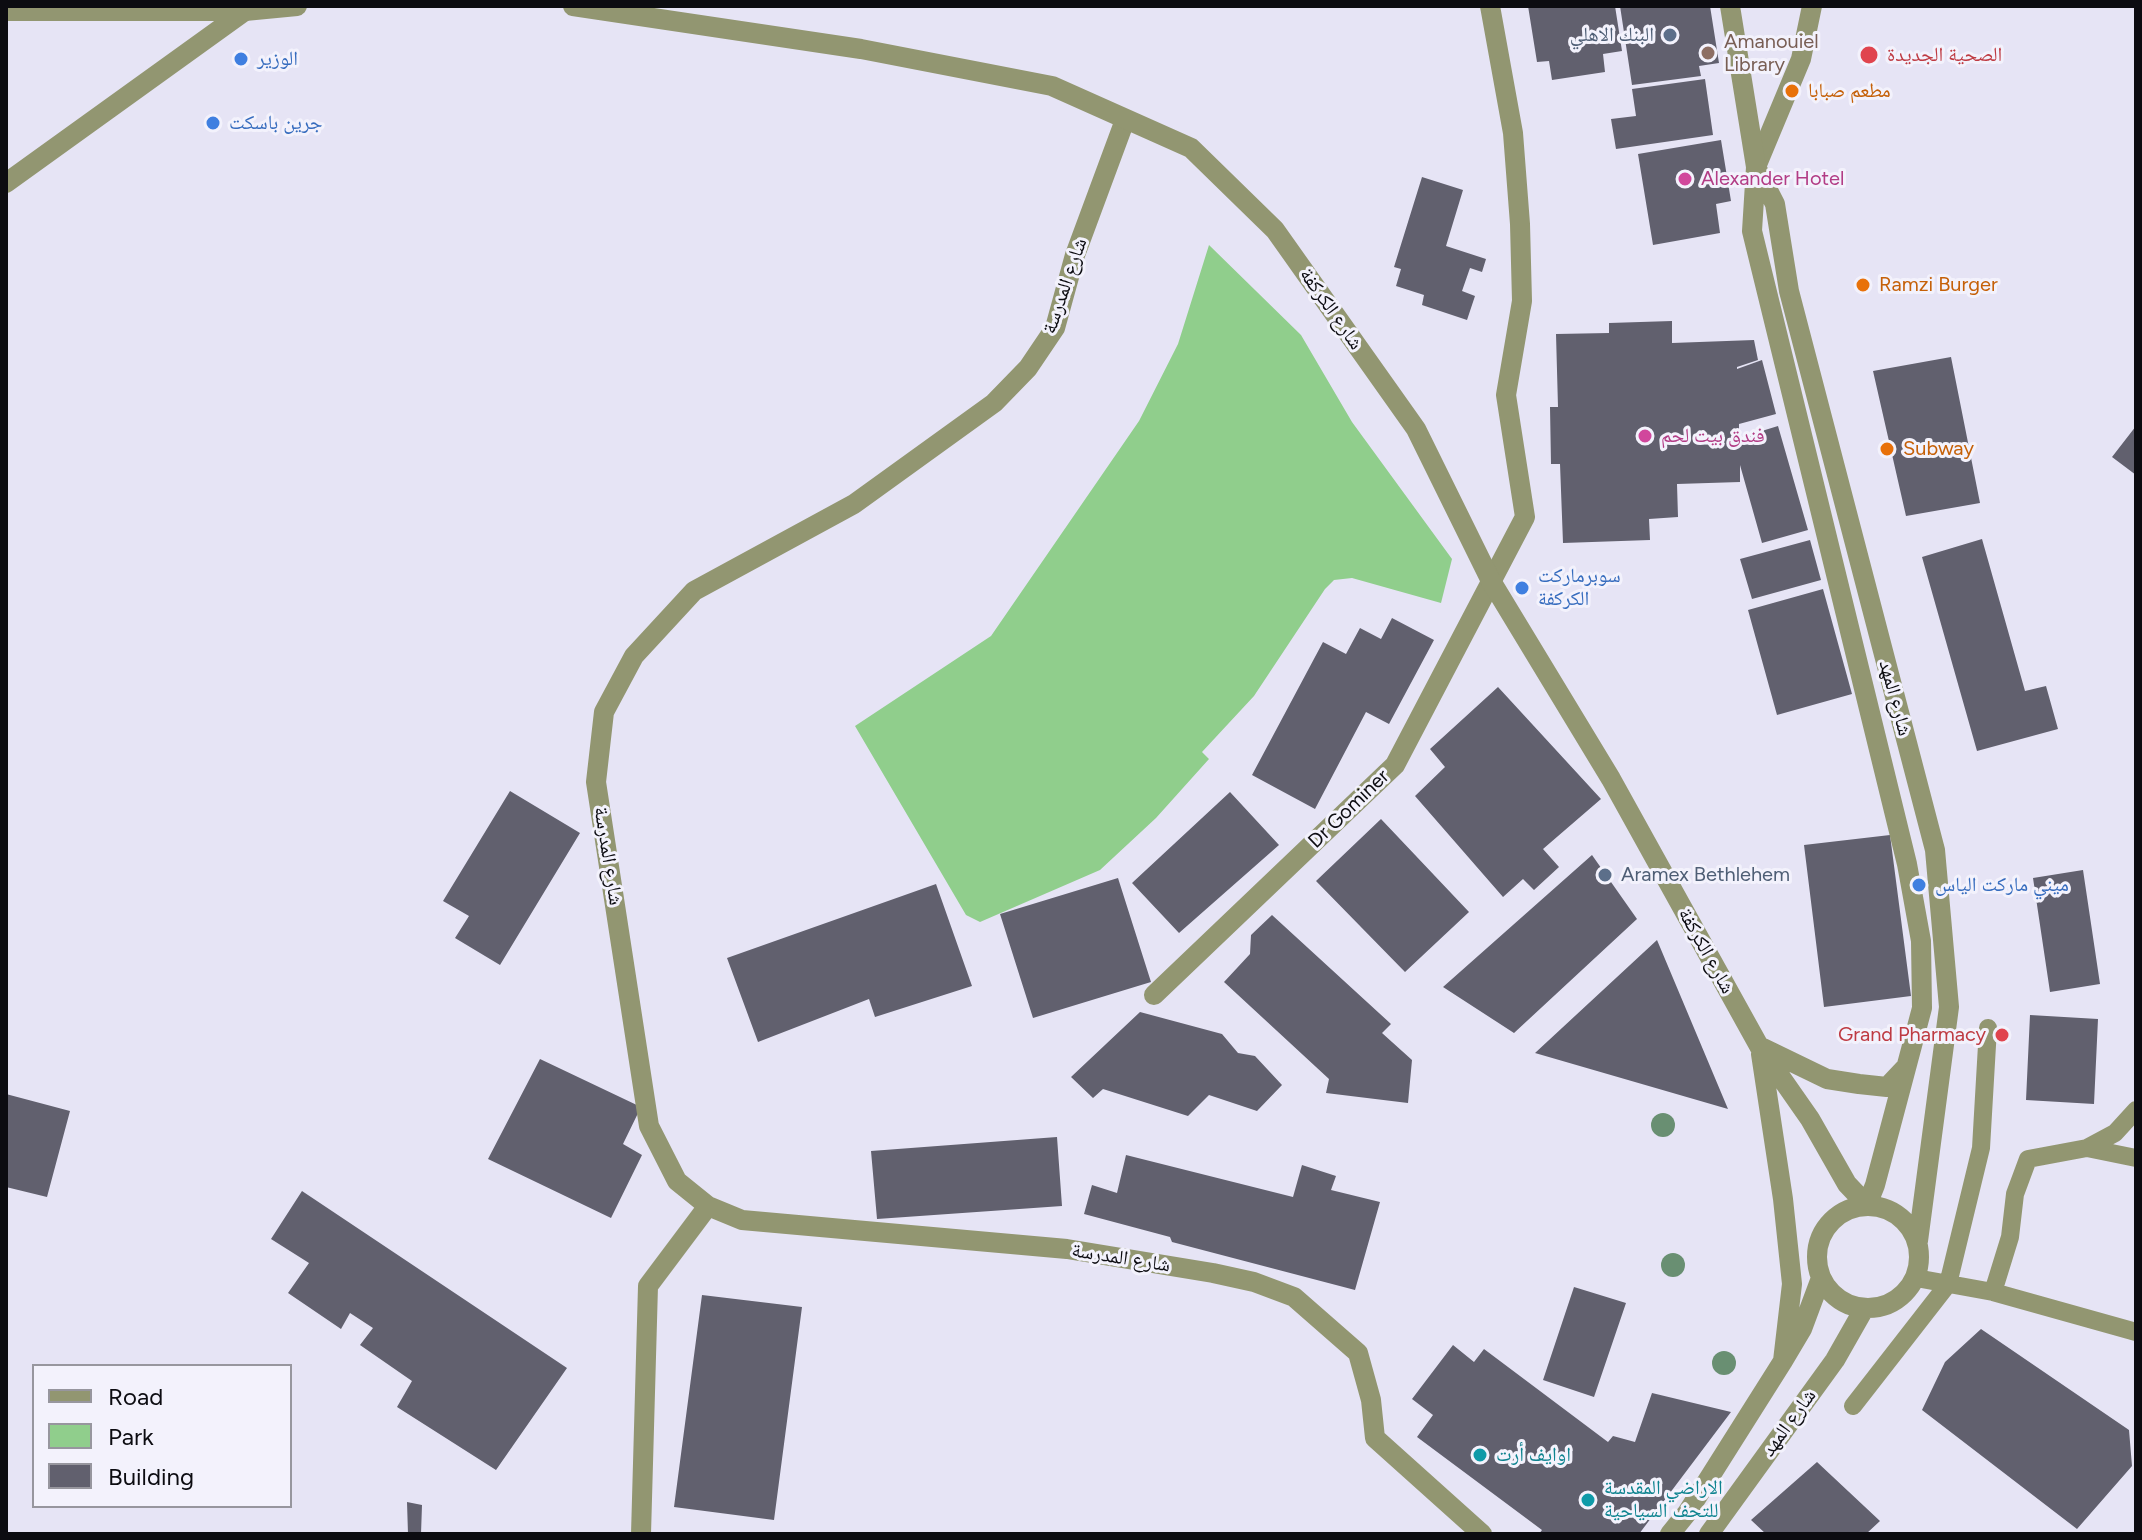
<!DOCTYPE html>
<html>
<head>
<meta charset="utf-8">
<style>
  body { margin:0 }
  #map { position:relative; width:2142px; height:1540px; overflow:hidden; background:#e6e4f5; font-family:Figtree,sans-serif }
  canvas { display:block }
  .frame { position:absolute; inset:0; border:8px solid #0c0c11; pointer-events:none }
  .legend { position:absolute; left:32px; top:1364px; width:260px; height:144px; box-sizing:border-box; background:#f3f2fc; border:2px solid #97969e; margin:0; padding:10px 14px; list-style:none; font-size:24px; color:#0c0c11 }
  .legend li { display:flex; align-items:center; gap:16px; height:40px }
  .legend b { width:40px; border:2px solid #97969e }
</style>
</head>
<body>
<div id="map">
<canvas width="2142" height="1540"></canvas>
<div class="frame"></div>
<ul class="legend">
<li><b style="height:10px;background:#929671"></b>Road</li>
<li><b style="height:22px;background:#90ce8c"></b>Park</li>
<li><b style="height:22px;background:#61606e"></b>Building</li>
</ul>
</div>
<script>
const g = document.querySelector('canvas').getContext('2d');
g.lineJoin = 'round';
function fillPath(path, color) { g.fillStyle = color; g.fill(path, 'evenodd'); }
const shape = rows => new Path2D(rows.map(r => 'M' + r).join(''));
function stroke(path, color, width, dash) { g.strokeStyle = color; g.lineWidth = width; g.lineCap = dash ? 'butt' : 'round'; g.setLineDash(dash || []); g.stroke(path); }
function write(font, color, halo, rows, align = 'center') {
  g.font = font + ' Figtree,"Noto Naskh Arabic",sans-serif'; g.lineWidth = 6; g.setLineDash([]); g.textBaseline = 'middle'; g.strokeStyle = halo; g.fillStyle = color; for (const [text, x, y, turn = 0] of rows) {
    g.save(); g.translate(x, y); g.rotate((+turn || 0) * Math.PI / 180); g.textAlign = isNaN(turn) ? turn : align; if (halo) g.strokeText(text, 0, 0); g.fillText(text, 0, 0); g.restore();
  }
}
const green = shape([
  [1209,245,1301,335,1352,422,1452,559,1441,603,1352,578,1334,580,1325,589,1254,696,1202,752,1209,759,1156,818,1100,870,980,922,966,915,855,726,991,636,1139,421,1178,344]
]);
const building = shape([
  [1528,6,1615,6,1622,51,1603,54,1605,72,1552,80,1549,61,1537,62],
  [1620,6,1710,6,1719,63,1699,66,1701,76,1632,85],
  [1705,79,1713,135,1616,149,1611,119,1636,116,1632,89],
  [1721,140,1731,201,1716,204,1720,233,1653,245,1638,154],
  [1422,177,1463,190,1446,246,1486,259,1482,272,1470,268,1462,291,1475,296,1467,320,1422,305,1424,295,1396,286,1401,269,1394,267],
  [1672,321,1672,343,1754,340,1758,360,1737,367,1737,369,1762,360,1776,414,1739,424,1739,438,1778,426,1808,530,1762,543,1740,465,1740,482,1677,484,1678,517,1649,519,1650,540,1563,543,1560,464,1551,464,1550,407,1558,407,1556,334,1609,333,1609,323],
  [1951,357,1980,503,1906,516,1873,371],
  [2136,426,2136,475,2112,457],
  [1982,539,2025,691,2046,686,2058,729,1977,751,1922,557],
  [1810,540,1821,580,1752,599,1740,559],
  [1823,589,1852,694,1777,715,1748,610],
  [1392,618,1434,640,1389,724,1366,712,1315,809,1252,775,1323,642,1346,654,1360,628,1381,639],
  [1498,687,1601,799,1543,849,1559,867,1534,890,1523,879,1503,897,1415,796,1445,767,1430,749],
  [510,791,580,833,500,965,455,938,469,916,443,901],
  [1230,792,1279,845,1179,933,1132,883],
  [1381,819,1469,912,1405,972,1316,881],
  [1890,835,1911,996,1824,1007,1804,845],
  [1592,855,1637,919,1514,1033,1443,987],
  [2083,870,2100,984,2050,992,2033,878],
  [1118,878,1151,982,1033,1018,1000,914],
  [936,884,972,986,875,1017,869,999,758,1042,727,958],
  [1272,915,1391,1024,1382,1033,1412,1060,1408,1103,1326,1093,1329,1079,1224,982,1250,954,1251,935],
  [1657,940,1728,1109,1535,1053],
  [1140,1012,1222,1034,1238,1053,1255,1056,1282,1085,1257,1111,1209,1095,1188,1116,1103,1089,1093,1098,1071,1077],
  [2030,1015,2098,1019,2094,1104,2026,1100],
  [540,1059,641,1107,623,1144,642,1155,611,1218,488,1159],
  [6,1094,70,1111,47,1197,6,1187],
  [1057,1137,1062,1206,877,1219,871,1151],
  [1126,1155,1293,1197,1302,1165,1336,1176,1331,1190,1380,1202,1355,1290,1172,1242,1170,1237,1084,1214,1092,1185,1117,1193],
  [302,1191,567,1368,496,1470,397,1407,412,1381,360,1345,373,1328,350,1313,341,1329,288,1293,309,1263,271,1239],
  [1574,1287,1626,1303,1594,1397,1543,1380],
  [702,1295,802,1307,774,1520,674,1507],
  [1981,1329,2129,1430,2132,1466,2077,1529,1922,1410,1945,1362],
  [1453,1345,1474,1362,1484,1349,1608,1442,1613,1436,1635,1442,1652,1393,1731,1412,1639,1534,1539,1534,1542,1530,1417,1437,1433,1415,1412,1399],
  [1817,1462,1880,1521,1866,1534,1766,1534,1751,1520],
  [407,1502,422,1505,421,1534,408,1534]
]);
const service = shape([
  [2087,1148,2136,1158],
  [1916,1278,1993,1292,2010,1237,2015,1194,2028,1159,2087,1148,2115,1133,2136,1110],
  [1993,1292,2136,1332],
  [1853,1406,1948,1284,1981,1148,1988,1028]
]);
const minor = shape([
  [1125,120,1075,255,1055,328,1028,368,994,403,854,504,694,591,634,656,604,712,596,782,649,1126,677,1181,708,1206,742,1220,1067,1249,1213,1273,1254,1282,1294,1297,1358,1353,1371,1400,1375,1438,1482,1534],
  [1756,167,1801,59,1812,6],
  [6,183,245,11],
  [1154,995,1395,765,1525,517,1506,395,1522,301,1520,224,1513,133,1490,6],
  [641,1534,648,1286,708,1206]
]);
const tertiary = shape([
  [573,6,861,49,1052,86,1191,148,1275,230,1416,429,1491,581,1611,779,1759,1046,1810,1119,1847,1184,1867,1205,1875,1185,1922,1008,1921,941,1907,864,1752,231,1756,167,1730,6],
  [6,11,245,11,297,6],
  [1756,167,1775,204,1789,291,1935,850,1949,1007,1918,1241],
  [1763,1048,1827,1079,1859,1084,1887,1087,1904,1069],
  [1761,1054,1783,1199,1792,1284,1783,1361],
  '1817 1257a51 51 0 1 1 102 0a51 51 0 1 1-102 0Z',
  [1670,1534,1687,1513,1783,1361,1802,1329,1821,1278],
  [1709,1534,1835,1360,1864,1309]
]);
const trees = [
  [1663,1125],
  [1673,1265],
  [1724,1363]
];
const markers = [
  [1670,35,8,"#5c6f8a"],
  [1708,53,8,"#8d6e63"],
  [1869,55,10,"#e0444e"],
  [241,59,8,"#3f7fe0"],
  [1792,91,8,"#e8710a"],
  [213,123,8,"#3f7fe0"],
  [1685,179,8,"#d1479c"],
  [1863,285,8,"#e8710a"],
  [1645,436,8,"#d1479c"],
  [1887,449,8,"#e8710a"],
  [1522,588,8,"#3f7fe0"],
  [1605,875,8,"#5c6f8a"],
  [1919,885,8,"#3f7fe0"],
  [2002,1035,8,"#e0444e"],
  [1480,1455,8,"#0f9aa8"],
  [1588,1500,8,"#0f9aa8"]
];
const serviceNames = [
  ["البنك الاهلي",1654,35],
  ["Aramex Bethlehem",1621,875,"left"]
];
const educationNames = [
  ["Amanouiel",1724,42],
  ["Library",1724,65]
];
const healthNames = [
  ["الصحية الجديدة",1887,55],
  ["Grand Pharmacy",1986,1035,"right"]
];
const shopNames = [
  ["الوزير",257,59],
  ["جرين باسكت",229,123],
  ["سوبرماركت",1538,576],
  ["الكركفة",1538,599],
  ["ميني ماركت الياس",1935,885]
];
const foodNames = [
  ["مطعم صبابا",1808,91],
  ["Ramzi Burger",1879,285],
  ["Subway",1903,449]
];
const hotelNames = [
  ["Alexander Hotel",1701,179],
  ["فندق بيت لحم",1661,436]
];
const streetNames = [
  ["شارع المدرسة",1065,286,-71],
  ["شارع الكركفة",1331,309,55],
  ["شارع المهد",1895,698,75],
  ["Dr Gominer",1349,809,-44],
  ["شارع المدرسة",608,856,81],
  ["شارع الكركفة",1706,951,61],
  ["شارع المدرسة",1121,1258,9],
  ["شارع المهد",1789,1423,-54]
];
const cultureNames = [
  ["اوايف أرت",1496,1455],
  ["الاراضي المقدسة",1604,1488],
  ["للتحف السياحية",1604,1511]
];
fillPath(green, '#90ce8c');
fillPath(building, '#61606e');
stroke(service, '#929671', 18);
stroke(minor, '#929671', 20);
stroke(tertiary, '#929671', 20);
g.fillStyle = '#698f72';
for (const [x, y] of trees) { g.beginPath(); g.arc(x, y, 12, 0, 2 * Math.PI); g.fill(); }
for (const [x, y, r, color] of markers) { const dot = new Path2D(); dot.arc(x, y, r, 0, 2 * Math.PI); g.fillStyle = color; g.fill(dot); stroke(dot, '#f3f2fc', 3); }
write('20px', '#4e5e75', '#f3f2fc', serviceNames, 'right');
write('20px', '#785e54', '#f3f2fc', educationNames, 'left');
write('20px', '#be3a42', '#f3f2fc', healthNames, 'left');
write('20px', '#366cbe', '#f3f2fc', shopNames, 'left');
write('20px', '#c56008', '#f3f2fc', foodNames, 'left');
write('20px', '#b23c85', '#f3f2fc', hotelNames, 'left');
write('20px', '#0c0c11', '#f3f2fc', streetNames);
write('20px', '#0d838f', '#f3f2fc', cultureNames, 'left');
</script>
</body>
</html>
